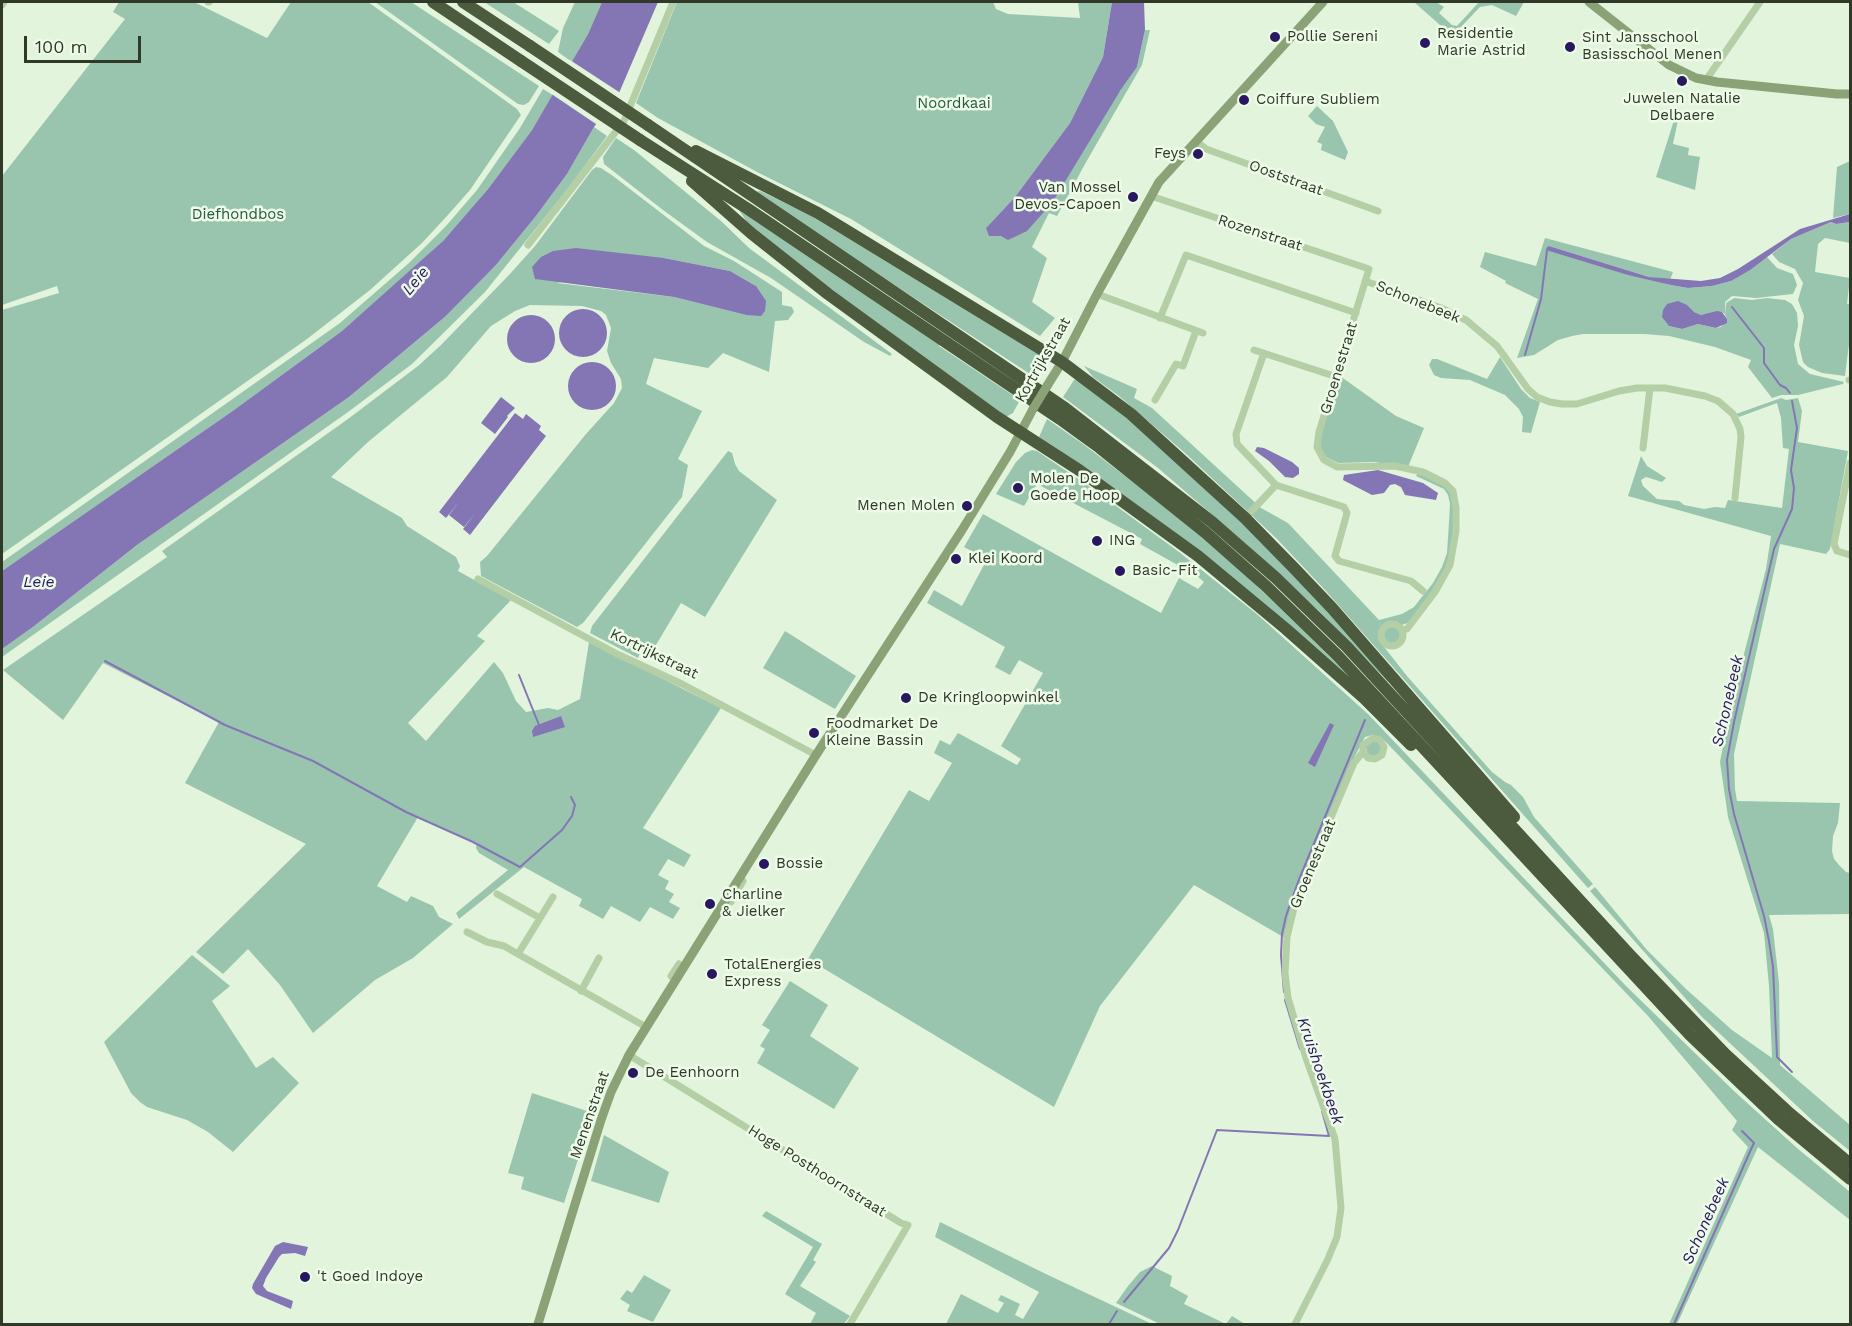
<!DOCTYPE html>
<html>
<head>
<meta charset="utf-8">
<style>
  body { margin:0 }
  #map { position:relative; width:1852px; height:1326px; overflow:hidden; background:#e2f4db; font-family:"Work Sans",sans-serif }
  canvas { display:block }
  .frame { position:absolute; inset:0; border:3px solid #303927; pointer-events:none }
  .scale { position:absolute; left:24px; top:36px; width:117px; height:27px; box-sizing:border-box; border:3px solid #303927; border-top:0; padding-left:8px; font-size:18px; line-height:21px; white-space:nowrap; color:#303927; -webkit-text-stroke:4px #edfbe8; paint-order:stroke }
</style>
</head>
<body>
<div id="map">
<canvas width="1852" height="1326"></canvas>
<div class="frame"></div>
<div class="scale">100 m</div>
</div>
<script>
const g = document.querySelector('canvas').getContext('2d');
g.lineJoin = 'round';
function fillPath(path, color) { g.fillStyle = color; g.fill(path, 'evenodd'); }
const shape = rows => new Path2D(rows.map(r => 'M' + r).join(''));
function stroke(path, color, width, dash) { g.strokeStyle = color; g.lineWidth = width; g.lineCap = dash ? 'butt' : 'round'; g.setLineDash(dash || []); g.stroke(path); }
function write(font, color, halo, rows, align = 'center') {
  g.font = font + ' "Work Sans",sans-serif'; g.lineWidth = 5; g.setLineDash([]); g.textBaseline = 'middle'; g.strokeStyle = halo; g.fillStyle = color; for (const [text, x, y, turn = 0] of rows) {
    g.save(); g.translate(x, y); g.rotate((+turn || 0) * Math.PI / 180); g.textAlign = isNaN(turn) ? turn : align; if (halo) g.strokeText(text, 0, 0); g.fillText(text, 0, 0); g.restore();
  }
}
const green = shape([
  [119,2,194,2,267,38,291,2,368,2,517,109,521,115,470,190,447,216,422,243,370,290,307,339,2,554,2,310,59,293,57,286,2,305,2,176,125,19,113,12],
  [375,2,411,2,539,86,529,102,524,105,518,104],
  [484,2,513,2,559,31,549,44],
  [575,2,602,2,588,34,572,62,558,52,563,28],
  [677,2,993,2,996,9,1008,14,1080,18,1078,2,1112,2,1103,57,1070,123,1015,197,986,228,995,236,1001,236,1120,91,1137,67,1145,30,1150,30,1142,65,1085,164,1057,216,1049,213,1032,247,1047,258,1032,302,1055,318,1040,336,851,219,757,172,658,118,636,103],
  [1414,2,1436,2,1444,7,1439,13,1452,25,1457,26,1479,2,1524,2,1516,16,1492,5,1480,7,1460,28,1451,32,1440,25],
  [543,89,553,95,532,130,488,189,443,241,408,273,342,331,234,410,2,571,2,562,340,323,409,263,446,226,477,190,520,128],
  [1317,106,1333,121,1348,152,1345,160,1321,150,1322,144,1317,142,1325,127,1316,124,1308,116],
  [1676,114,1678,120,1673,144,1689,148,1688,155,1700,157,1695,190,1656,177],
  [594,127,607,136,566,191,485,292,412,364,348,412,2,657,2,649,33,627,137,545,349,397,446,316,496,265,536,216,567,174],
  [616,138,634,150,721,221,749,248,892,354,890,356,864,342,771,278,707,242,663,210,604,164,603,157],
  [1850,161,1850,214,1833,218,1837,167],
  [596,167,601,168,613,176,704,246,734,261,782,292,782,305,792,307,794,312,788,320,775,321,769,372,723,353,708,368,654,358,646,384,702,411,678,459,688,465,682,497,583,623,577,627,481,576,480,562,487,556,586,434,614,403,622,388,621,379,611,363,607,351,611,328,606,315,601,311,582,306,530,305,515,311,491,326,447,377,368,442,331,477,402,518,407,526,456,557,460,566,458,571,511,600,477,636,485,641,408,723,426,741,494,662,503,673,516,701,526,712,548,708,558,710,580,699,589,642,721,708,643,828,691,855,684,867,668,859,658,875,669,881,665,889,674,894,669,902,680,908,673,919,650,907,640,922,611,906,603,919,579,906,582,899,524,867,459,919,456,913,508,870,479,853,476,848,477,843,418,817,377,886,407,902,411,896,433,906,439,917,453,924,413,958,375,980,313,1033,280,985,248,949,223,974,196,952,306,844,185,783,219,722,103,663,63,720,3,670,167,557,162,551,348,419,418,366,441,345,509,275,535,246,592,170],
  [664,258,730,271,756,286,746,315,674,297,557,283],
  [760,191,810,215,1041,356,1042,371,1036,378,753,192],
  [739,210,940,344,939,346,1020,400,1013,413,1006,417,843,299,747,222],
  [1831,222,1836,224,1850,222,1850,243,1825,238,1818,244,1815,272,1850,278,1847,304,1850,304,1850,336,1845,376,1822,373,1808,367,1803,362,1799,345,1804,316,1798,300,1803,283,1795,269,1779,262,1772,254,1791,239],
  [1545,238,1673,272,1670,280,1649,277,1549,246,1547,247,1671,285,1688,288,1712,286,1731,281,1767,257,1777,268,1793,274,1797,285,1793,294,1756,298,1732,296,1725,302,1725,314,1722,312,1701,315,1694,312,1669,326,1682,329,1698,324,1716,328,1721,327,1727,319,1725,315,1726,303,1734,298,1752,300,1767,298,1785,300,1792,304,1797,313,1798,326,1794,345,1798,364,1810,374,1844,382,1843,384,1798,395,1781,395,1772,398,1748,367,1751,360,1715,347,1669,336,1644,334,1583,334,1572,336,1558,340,1534,355,1517,358,1538,299,1505,283,1506,281,1480,267,1485,252,1536,266],
  [1500,357,1521,389,1530,398,1540,402,1531,433,1522,432,1523,417,1519,409,1505,395,1470,380,1441,378,1434,375,1429,365,1432,359,1437,359,1487,379],
  [1084,366,1137,389,1134,398,1152,408,1261,508,1288,523,1379,620,1402,614,1414,607,1433,583,1442,567,1447,553,1449,522,1450,504,1448,495,1444,489,1416,476,1418,473,1446,487,1453,497,1453,544,1443,575,1410,622,1402,625,1389,621,1383,625,1378,634,1381,643,1407,676,1492,772,1505,782,1511,785,1523,797,1534,817,1593,884,1588,888,1325,590,1276,538,1185,453,1119,396,1093,377],
  [1340,376,1396,416,1424,428,1408,467,1374,462,1338,463,1326,457,1321,449,1320,440,1323,426],
  [1077,379,1138,427,1285,563,1390,680,1388,682,1318,610,1245,543,1158,468,1063,397,1074,380],
  [1781,398,1786,400,1798,398,1802,411,1798,442,1848,451,1830,549,1826,554,1780,544,1734,754,1735,789,1737,801,1840,803,1838,823,1833,836,1832,851,1834,859,1839,865,1846,872,1850,873,1850,914,1769,915,1773,929,1779,983,1780,1065,1850,1125,1850,1151,1813,1121,1702,1017,1590,891,1595,887,1647,950,1686,989,1732,1030,1772,1058,1769,986,1764,933,1728,817,1720,762,1731,704,1766,569,1771,536,1628,496,1641,456,1647,466,1666,478,1662,482,1646,477,1641,480,1643,486,1657,499,1679,501,1684,505,1704,509,1715,507,1725,508,1728,500,1782,508,1789,449,1783,448,1781,418,1777,403,1739,417,1736,414],
  [1047,419,1083,444,1154,498,1213,546,1274,602,1358,684,1039,437],
  [1032,450,1037,451,1093,489,1179,552,1258,615,1369,715,1626,986,1735,1092,1797,1148,1850,1192,1850,1220,1758,1147,1677,1324,1669,1324,1748,1147,1732,1130,1737,1121,1648,1016,1382,738,1372,735,1365,737,1355,756,1285,938,1194,885,1100,1006,1054,1107,808,959,909,790,929,801,952,763,934,753,940,740,950,745,958,733,1017,765,1021,759,1001,746,1043,673,1019,660,1010,675,995,667,1005,647,927,603,934,590,962,606,985,563,986,559,964,547,983,514,1161,613,1179,578,1198,589,1204,582,1190,570,1187,573,1176,564,1140,544,1142,539,1037,484,1024,506,996,494,1016,462,1025,453],
  [728,451,732,453,735,464,739,471,777,500,705,617,681,603,650,655,641,650,638,658,590,633,592,626],
  '1384 635a8 8 0 1 1 16 0a8 8 0 1 1-16 0Z',
  [785,631,856,676,835,709,763,668],
  [1377,740,1382,749,1378,756,1368,755,1365,744],
  [192,955,230,986,212,1001,256,1068,273,1057,299,1083,233,1152,208,1132,187,1120,147,1107,140,1102,131,1093,104,1042],
  [790,981,828,1005,810,1036,859,1068,834,1109,757,1063,765,1049,760,1046,770,1030,762,1025],
  [532,1093,593,1113,564,1203,521,1189,524,1177,508,1173],
  [604,1135,669,1172,659,1203,591,1181],
  [766,1211,822,1244,813,1260,816,1262,800,1286,850,1316,844,1324,810,1324,816,1313,785,1294,813,1247,762,1216],
  [940,1222,1048,1275,1152,1324,946,1324,961,1294,998,1313,1004,1303,998,1300,1001,1295,1020,1304,1015,1315,1023,1319,1039,1292,935,1237],
  [1152,1266,1172,1276,1170,1286,1188,1296,1184,1304,1226,1324,1232,1316,1245,1324,1160,1324,1116,1303,1128,1286,1140,1272],
  [644,1275,671,1290,653,1322,627,1311,630,1305,620,1299,627,1290,632,1293]
]);
const water = shape([
  [602,2,658,2,619,93,594,127,567,174,536,216,496,265,446,316,349,397,137,545,33,627,2,649,2,571,234,410,342,331,443,241,488,189,532,130,588,34],
  [1112,2,1144,2,1145,30,1137,67,1120,91,1052,203,1027,231,1008,240,1001,236,989,236,986,228,1015,197,1070,123,1103,57],
  [1850,214,1850,222,1836,224,1831,222,1791,239,1750,270,1731,281,1712,286,1688,288,1671,285,1628,275,1546,250,1547,247,1549,246,1649,277,1701,281,1720,278,1738,269,1800,229],
  [576,248,664,258,730,271,756,286,766,301,765,311,761,316,746,315,674,297,535,279,532,267,541,257,553,251],
  [1678,301,1687,305,1694,312,1701,315,1717,311,1722,312,1727,319,1727,323,1716,328,1698,324,1682,329,1669,326,1662,317,1663,310,1667,304],
  '559 333a24 24 0 1 1 48 0a24 24 0 1 1-48 0Z',
  '507 339a24 24 0 1 1 48 0a24 24 0 1 1-48 0Z',
  '568 386a24 24 0 1 1 48 0a24 24 0 1 1-48 0Z',
  [501,397,515,408,507,416,508,417,495,434,481,423],
  [515,413,523,419,526,414,541,426,539,430,546,436,470,535,463,529,476,512,464,527,449,515,459,502,446,518,439,512],
  [1257,447,1264,448,1292,462,1299,468,1299,474,1293,478,1285,477,1269,461,1255,451],
  [1378,470,1423,483,1438,493,1436,500,1405,495,1401,487,1395,484,1390,485,1384,493,1372,495,1343,480,1344,475],
  [561,716,565,727,533,737,532,731,535,726],
  [1330,723,1334,725,1315,767,1308,763],
  [283,1242,308,1247,305,1256,295,1253,282,1254,279,1257,266,1278,263,1286,267,1291,293,1301,291,1309,256,1294,252,1288,253,1284,275,1246]
]);
const pier = shape([
  [570,60,622,94,599,126,550,93]
]);
const stream = shape([
  [1732,307,1764,348,1764,363,1780,385,1786,388,1790,393],
  [1525,355,1541,299,1547,250],
  [1792,401,1797,428,1791,470,1794,488,1792,509,1774,549,1734,722,1727,760,1729,789,1734,814,1764,916,1769,941,1773,967,1777,1057,1792,1072],
  [105,661,225,725,313,761,406,812,473,842,520,867,562,830,572,816,575,805,571,797],
  [519,675,539,725],
  [1284,992,1281,955,1282,934,1286,916,1298,882,1365,720],
  [1285,1000,1300,1049],
  [1124,1302,1169,1248,1178,1230,1217,1130,1329,1136,1322,1111],
  [1109,1324,1117,1311],
  [1674,1324,1752,1147,1754,1143,1742,1131]
]);
const street = shape([
  [208,2,209,2],
  [2,5,4,2],
  [1706,80,1760,2],
  [1196,141,1206,149,1378,211],
  [1151,196,1369,269,1319,432,1317,447,1324,460,1337,467,1395,466,1423,472,1445,483,1453,491,1456,508,1456,531,1450,565,1435,592,1407,629,1402,630],
  [528,245,624,121,673,2],
  [1365,281,1441,308,1466,320,1497,346,1528,389,1537,397,1550,402,1562,404,1577,404,1619,391,1637,388,1665,388,1705,396,1718,401,1733,414,1740,429,1741,437,1735,498],
  [1097,294,1203,333],
  [1160,318,1186,255,1356,313],
  [1254,350,1337,377],
  [1264,353,1236,434,1237,444,1276,485,1344,507,1347,513,1335,556,1339,561,1411,581,1423,591],
  [1849,380,1850,380],
  [1155,400,1176,364,1183,366,1196,331],
  [1643,448,1650,388],
  [1850,463,1834,544,1837,551,1850,555],
  [1245,518,1276,485],
  [478,579,617,654,682,684,816,755],
  '1381 635a11 11 0 1 1 22 0a11 11 0 1 1-22 0Z',
  [743,881,731,902,730,902,743,881],
  [497,894,540,918],
  [467,932,487,942,504,946,646,1027],
  [518,954,553,897],
  [679,964,681,966,673,977,671,976,679,964],
  [581,991,599,958],
  [629,1055,901,1223,908,1225,850,1324],
  [1295,1324,1327,1261,1337,1237,1341,1208,1335,1139,1306,1058,1288,998,1285,973,1287,937,1296,900,1354,763,1363,752,1363,745,1373,738,1380,740,1384,747,1382,755,1375,759,1368,758,1363,752]
]);
const secondary = shape([
  [1589,2,1669,65,1696,78,1717,82,1837,94,1850,94],
  [1047,386,1062,362,1097,294,1159,182,1323,2],
  [538,1324,601,1120,611,1092,629,1055,816,755,962,530,1010,452,1033,409]
]);
const highway = shape([
  [433,2,521,61],
  [463,2,530,46],
  [648,125,1065,408,1212,522,1276,578,1347,647,1630,955,1725,1054,1787,1111,1850,1164],
  [640,140,748,209,1060,419,1100,448,1206,533,1267,587,1338,656,1690,1035,1778,1119,1850,1179],
  [696,151,818,213,1062,362,1131,414,1245,518,1293,567,1332,608,1514,817],
  [692,181,751,233,828,294,997,417,1079,470,1198,556,1286,629,1364,698,1411,745]
]);
const secondaryBridge = shape([
  [1033,409,1047,386]
]);
const highwayBridge = shape([
  [530,46,648,125],
  [521,61,640,140]
]);
const markers = [
  [1275,37,6,"#29185f"],
  [1425,43,6,"#29185f"],
  [1570,47,6,"#29185f"],
  [1682,81,6,"#29185f"],
  [1244,100,6,"#29185f"],
  [1198,154,6,"#29185f"],
  [1133,197,6,"#29185f"],
  [1018,488,6,"#29185f"],
  [967,506,6,"#29185f"],
  [1097,541,6,"#29185f"],
  [956,559,6,"#29185f"],
  [1120,571,6,"#29185f"],
  [906,698,6,"#29185f"],
  [814,733,6,"#29185f"],
  [764,864,6,"#29185f"],
  [710,904,6,"#29185f"],
  [712,974,6,"#29185f"],
  [633,1073,6,"#29185f"],
  [305,1277,6,"#29185f"]
];
const poiNames = [
  ["Residentie",1437,34],
  ["Marie Astrid",1437,51],
  ["Pollie Sereni",1287,37],
  ["Sint Jansschool",1582,38],
  ["Basisschool Menen",1582,55],
  ["Juwelen Natalie",1682,99,"center"],
  ["Delbaere",1682,116,"center"],
  ["Coiffure Subliem",1256,100],
  ["Feys",1186,154,"right"],
  ["Van Mossel",1121,188,"right"],
  ["Devos-Capoen",1121,205,"right"],
  ["Molen De",1030,479],
  ["Goede Hoop",1030,496],
  ["Menen Molen",955,506,"right"],
  ["ING",1109,541],
  ["Klei Koord",968,559],
  ["Basic-Fit",1132,571],
  ["De Kringloopwinkel",918,698],
  ["Foodmarket De",826,724],
  ["Kleine Bassin",826,741],
  ["Bossie",776,864],
  ["Charline",722,895],
  ["& Jielker",722,912],
  ["TotalEnergies",724,965],
  ["Express",724,982],
  ["De Eenhoorn",645,1073],
  ["'t Goed Indoye",317,1277]
];
const parkNames = [
  ["Noordkaai",954,104],
  ["Diefhondbos",238,215]
];
const streetNames = [
  ["Ooststraat",1286,178,20],
  ["Rozenstraat",1260,233,18],
  ["Schonebeek",1418,302,22],
  ["Kortrijkstraat",1043,360,-60],
  ["Groenestraat",1339,368,-73],
  ["Kortrijkstraat",654,654,26],
  ["Groenestraat",1313,864,-67],
  ["Menenstraat",590,1115,-71],
  ["Hoge Posthoornstraat",817,1171,32]
];
const waterNames = [
  ["Leie",416,281,-50],
  ["Leie",39,582],
  ["Schonebeek",1728,701,-77],
  ["Kruishoekbeek",1320,1071,71],
  ["Schonebeek",1706,1221,-66]
];
fillPath(green, '#99c5af');
fillPath(water, '#8476b5');
fillPath(pier, '#e2f4db');
stroke(stream, '#8476b5', 2);
stroke(street, '#b4cea5', 7);
stroke(secondary, '#8aa276', 9);
stroke(highway, '#4c5b3d', 12);
stroke(secondaryBridge, '#8aa276', 9);
stroke(highwayBridge, '#4c5b3d', 12);
for (const [x, y, r, color] of markers) { const dot = new Path2D(); dot.arc(x, y, r, 0, 2 * Math.PI); g.fillStyle = color; g.fill(dot); stroke(dot, '#edfbe8', 2); }
write('15px', '#303927', '#edfbe8', poiNames, 'left');
write('15px', '#285a43', '#edfbe8', parkNames);
write('15px', '#303927', '#edfbe8', streetNames);
write('italic 16px', '#29185f', '#edfbe8', waterNames);
</script>
</body>
</html>
